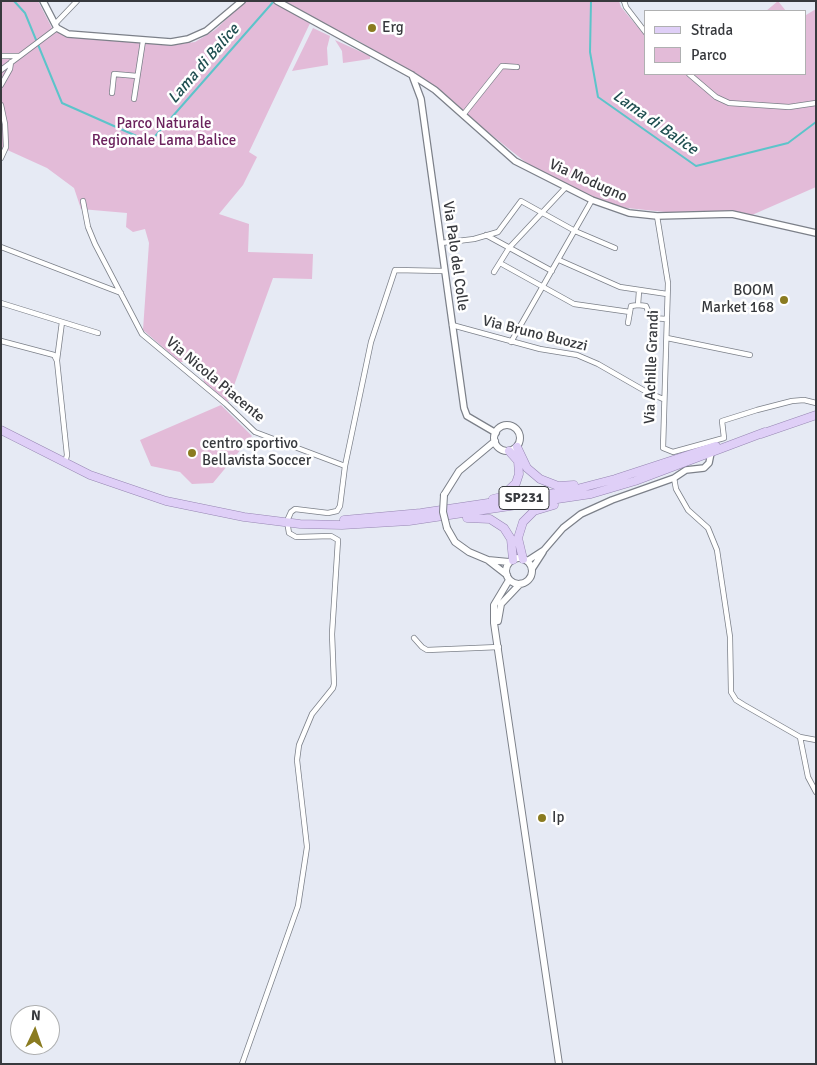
<!DOCTYPE html>
<html>
<head>
<meta charset="utf-8">
<style>
  body { margin:0 }
  #map { position:relative; width:817px; height:1065px; overflow:hidden; background:#e6eaf4; font-family:Signika,sans-serif }
  canvas { display:block }
  .frame { position:absolute; inset:0; border:2px solid #37393d; pointer-events:none }
  .legend { position:absolute; left:644px; top:10px; width:162px; height:65px; box-sizing:border-box; background:#fff; border:1px solid #afb0b1; margin:0; padding:6px 9px; list-style:none; font-size:15px; color:#37393d }
  .legend li { display:flex; align-items:center; gap:10px; height:25px }
  .legend b { width:25px; border:1px solid #afb0b1 }
  .north { position:absolute; left:10px; top:1005px; width:50px; height:50px; box-sizing:border-box; background:#fff; border:1px solid #afb0b1; border-radius:50%; rotate:3deg; font-size:14px; font-weight:700; line-height:20px; text-align:center; color:#37393d }
  .north::after { content:''; display:block; margin:auto; width:18px; height:22px; background:#8a7b20; clip-path:polygon(50% 0,100% 100%,50% 72%,0 100%) }
</style>
</head>
<body>
<div id="map">
<canvas width="817" height="1065"></canvas>
<div class="frame"></div>
<ul class="legend">
<li><b style="height:6px;background:#dfcff7"></b>Strada</li>
<li><b style="height:14px;background:#e3bbd8"></b>Parco</li>
</ul>
<div class="north">N</div>
</div>
<script>
const g = document.querySelector('canvas').getContext('2d');
g.lineJoin = 'round';
function fillPath(path, color) { g.fillStyle = color; g.fill(path, 'evenodd'); }
const shape = rows => new Path2D(rows.map(r => 'M' + r).join(''));
function stroke(path, color, width, dash) { g.strokeStyle = color; g.lineWidth = width; g.lineCap = dash ? 'butt' : 'round'; g.setLineDash(dash || []); g.stroke(path); }
function write(font, color, halo, rows, align = 'center') {
  g.font = font + ' Signika,sans-serif'; g.lineWidth = 5; g.setLineDash([]); g.textBaseline = 'middle'; g.strokeStyle = halo; g.fillStyle = color; for (const [text, x, y, turn = 0] of rows) {
    g.save(); g.translate(x, y); g.rotate((+turn || 0) * Math.PI / 180); g.textAlign = isNaN(turn) ? turn : align; if (halo) g.strokeText(text, 0, 0); g.fillText(text, 0, 0); g.restore();
  }
}
const green = shape([
  [1,1,38,1,54,32,171,45,195,42,215,30,245,1,619,1,621,7,646,37,646,74,806,74,806,15,816,9,816,187,752,215,665,212,608,206,534,169,423,80,357,40,312,19,249,152,257,157,243,185,219,214,249,224,248,252,313,254,312,279,273,278,228,402,204,382,203,376,188,362,180,362,143,330,149,243,145,229,133,232,126,227,127,213,81,209,74,188,47,168,3,148,1,150],
  [778,1,786,11,766,11],
  [313,28,330,36,327,48,328,65,292,71],
  [335,40,370,56,370,59,343,63,342,51],
  [221,405,252,436,213,483,192,484,180,472,151,466,140,440]
]);
const stream = shape([
  [14,1,25,13,62,103,150,142,274,1],
  [591,1,590,52,598,97,696,166,788,143,816,122]
]);
const minor = shape([
  [624,1,626,7,646,33],
  [55,24,77,1],
  [1,56,19,56],
  [1,70,57,28],
  [689,74,716,97,729,103,789,107,816,103],
  [1,85,10,69,11,62],
  [112,93,114,74,137,76],
  [134,99,143,41],
  [1,105,5,124,6,147,1,158],
  [463,115,502,66,517,67],
  [83,201,88,227,95,244,142,334,226,404,255,432,345,466,371,342,395,270,444,271],
  [657,216,668,283,663,448,673,452,724,438,722,421,757,410,792,401,804,400,816,403],
  [486,235,552,271],
  [441,243,474,239,498,232,521,201,575,231,615,248],
  [1,247,121,293],
  [559,260,620,287,667,294],
  [500,263,574,304,630,312],
  [494,272,509,248,566,187],
  [1,303,98,333],
  [638,305,646,306,651,318,667,319],
  [628,323,631,306,638,305,639,291],
  [452,325,540,349,577,355,598,364,645,391,663,399],
  [667,338,750,355],
  [1,341,54,355,57,361,67,455,65,463],
  [511,342,592,200],
  [57,360,62,322],
  [674,478,676,489,688,510,708,528,717,550,730,637,731,692,736,700,744,705,800,737,808,777,816,792],
  [414,638,422,647,427,650,499,647],
  [800,737,816,740],
  [242,1064,298,906,307,847,297,760,299,745,312,714,333,688,334,684,332,634,338,540,331,536,296,537,289,533,287,521,291,512,295,509,328,513,337,511,340,506,345,466]
]);
const tertiary = shape([
  [43,1,57,28,68,34,171,42,188,39,206,31,242,1],
  [277,1,412,75,435,90,515,161,592,200,629,213,657,216,732,214,816,233],
  [412,75,421,99,464,408,467,416,496,433],
  [527,561,544,550,563,528,581,514,612,500,674,478,686,470,704,468,709,463,711,453],
  [532,569,543,552]
]);
const secondary = shape([
  '494 438a13 13 0 1 1 26 0a13 13 0 1 1-26 0Z',
  [444,495,459,471,495,441],
  [447,528,455,542,469,552,488,560,509,562],
  '506 571a13 13 0 1 1 26 0a13 13 0 1 1-26 0Z',
  [489,561,507,575],
  [509,580,494,605,494,623,559,1064],
  [498,621,501,604,520,584]
]);
const primary = shape([
  [1,430,90,475,166,501,244,517,300,524,342,525,409,521,591,494,635,481,765,432],
  [761,434,816,415],
  [517,447,527,468,540,479,558,486,574,485],
  [493,499,501,497,516,483,519,474,518,461,509,451],
  [467,518,490,519,504,528,511,539,513,560],
  [344,520,421,513,569,491,615,479,716,446],
  [523,559,518,538,523,522,534,511,554,505]
]);
const secondaryBridge = shape([
  [444,495,443,512,447,528]
]);
const markers = [
  [372,28,5,"#8a7b20"],
  [784,300,5,"#8a7b20"],
  [192,453,5,"#8a7b20"],
  [542,818,5,"#8a7b20"]
];
const shields = [
  [524,498,50]
];
const shieldNames = [
  ["SP231",524,498]
];
const poiNames = [
  ["Erg",382,28],
  ["BOOM",774,291,"right"],
  ["Market 168",774,308,"right"],
  ["centro sportivo",202,444],
  ["Bellavista Soccer",202,461],
  ["Ip",552,818]
];
const parkNames = [
  ["Parco Naturale",164,124],
  ["Regionale Lama Balice",164,141]
];
const streetNames = [
  ["Via Modugno",588,181,24],
  ["Via Palo del Colle",455,256,82],
  ["Via Bruno Buozzi",535,334,14],
  ["Via Achille Grandi",652,367,-88],
  ["Via Nicola Piacente",215,380,40]
];
const waterNames = [
  ["Lama di Balice",204,64,-49],
  ["Lama di Balice",655,123,35]
];
fillPath(green, '#e3bbd8');
stroke(stream, '#5cc4ca', 2);
stroke(minor, '#7c8089', 6);
stroke(tertiary, '#7c8089', 8);
stroke(secondary, '#7c8089', 8);
stroke(primary, '#9686b2', 9);
stroke(minor, '#fff', 4.5);
stroke(tertiary, '#fff', 5.5);
stroke(secondary, '#fff', 6);
stroke(primary, '#dfcff7', 8);
stroke(secondaryBridge, '#7c8089', 8, []);
stroke(secondaryBridge, '#fff', 6);
for (const [x, y, r, color] of markers) { const dot = new Path2D(); dot.arc(x, y, r, 0, 2 * Math.PI); g.fillStyle = color; g.fill(dot); stroke(dot, '#fff', 2); }
for (const [x, y, w] of shields) { const box = new Path2D(); box.roundRect(x - w / 2, y - 11.5, w, 23, 4); g.fillStyle = '#fff'; g.fill(box); stroke(box, '#37393d', 1); }
write('bold 14px', '#37393d', null, shieldNames);
write('15px', '#37393d', '#fff', poiNames, 'left');
write('15px', '#6b225d', '#fff', parkNames);
write('15px', '#37393d', '#fff', streetNames);
write('italic 16px', '#204f51', '#fff', waterNames);
</script>
</body>
</html>
